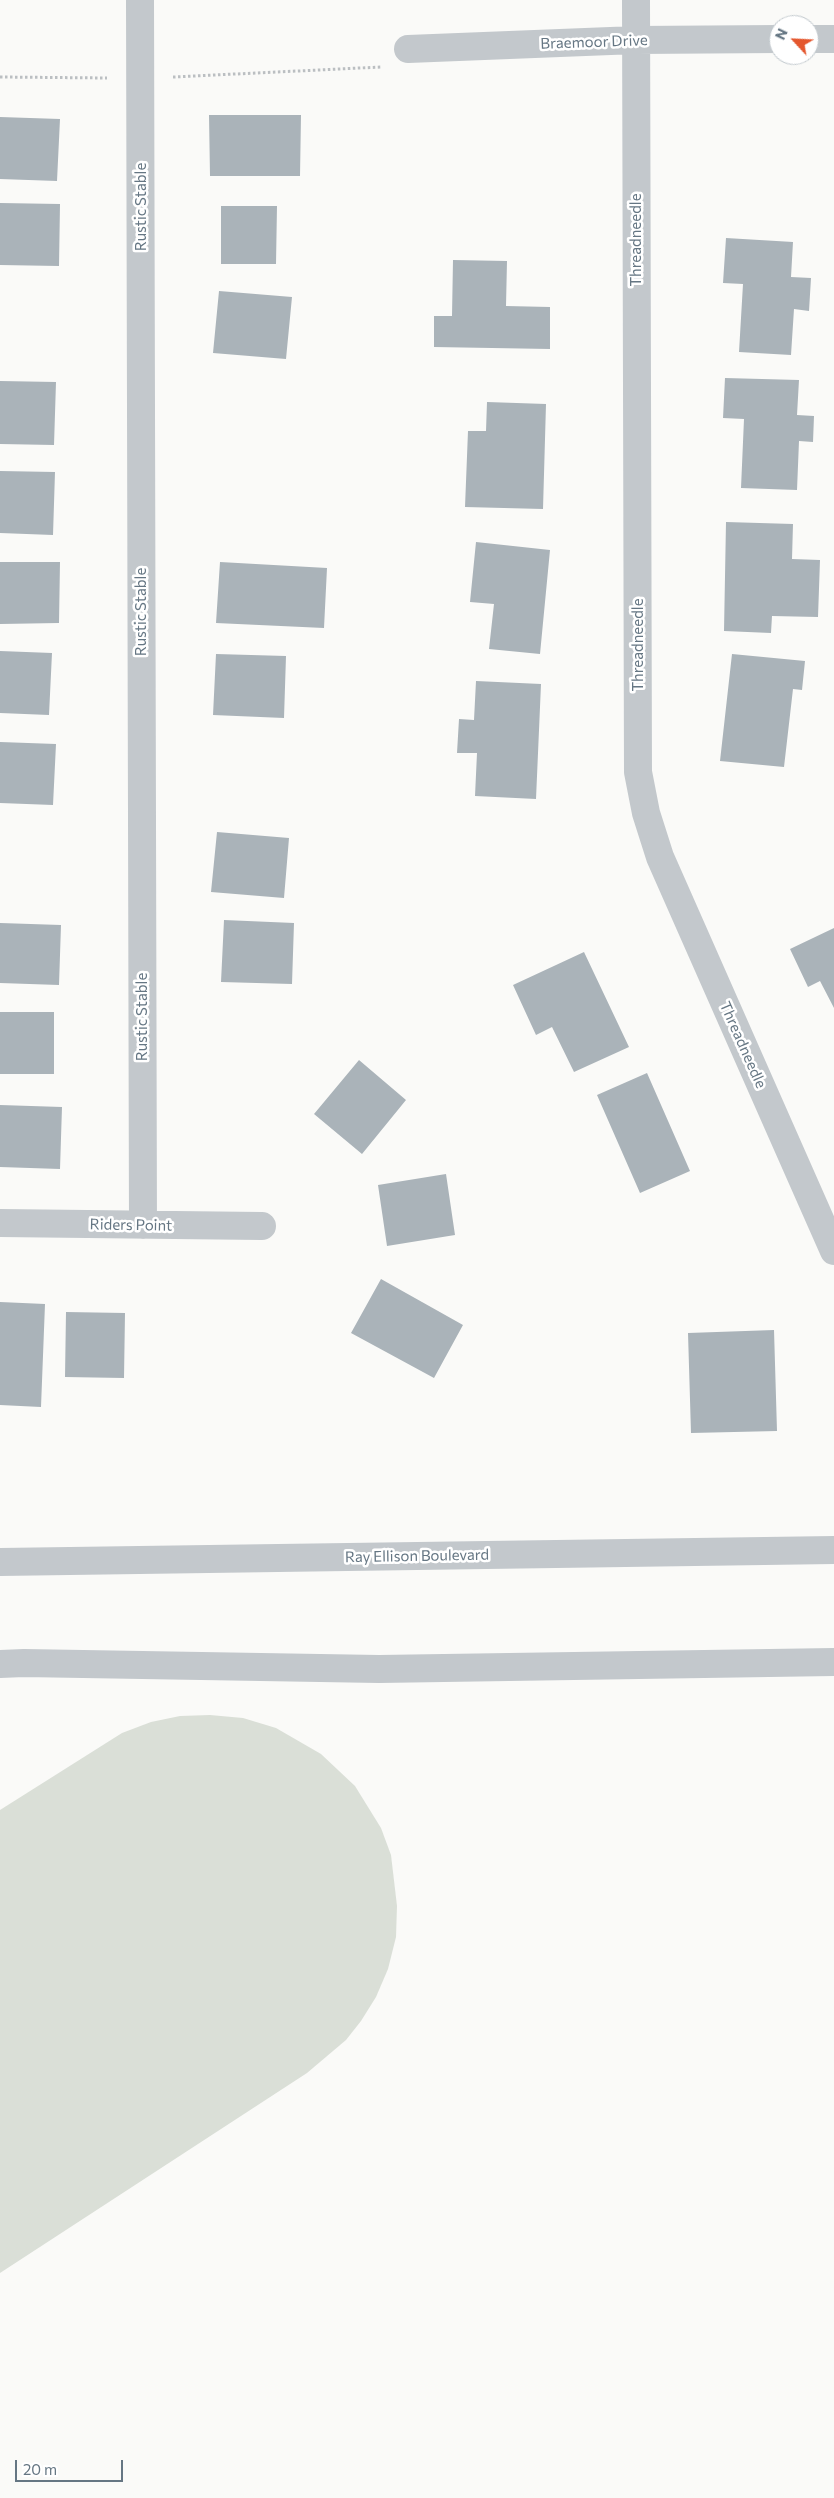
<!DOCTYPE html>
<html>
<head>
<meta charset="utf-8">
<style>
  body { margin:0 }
  #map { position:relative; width:834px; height:2498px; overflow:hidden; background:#fafaf8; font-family:Commissioner,sans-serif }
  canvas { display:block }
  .north { position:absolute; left:769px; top:15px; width:50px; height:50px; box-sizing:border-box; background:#fff; border:1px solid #c1c8cd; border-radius:50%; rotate:295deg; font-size:14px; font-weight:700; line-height:20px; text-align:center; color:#657683 }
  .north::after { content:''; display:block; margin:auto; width:18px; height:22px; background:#e4572e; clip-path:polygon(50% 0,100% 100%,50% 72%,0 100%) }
  .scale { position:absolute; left:15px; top:2460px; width:108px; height:22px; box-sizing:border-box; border:2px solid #657683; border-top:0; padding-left:6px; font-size:15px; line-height:18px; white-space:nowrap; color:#657683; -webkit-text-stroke:4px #fff; paint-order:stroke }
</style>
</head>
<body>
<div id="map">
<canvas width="834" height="2498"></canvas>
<div class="north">N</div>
<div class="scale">20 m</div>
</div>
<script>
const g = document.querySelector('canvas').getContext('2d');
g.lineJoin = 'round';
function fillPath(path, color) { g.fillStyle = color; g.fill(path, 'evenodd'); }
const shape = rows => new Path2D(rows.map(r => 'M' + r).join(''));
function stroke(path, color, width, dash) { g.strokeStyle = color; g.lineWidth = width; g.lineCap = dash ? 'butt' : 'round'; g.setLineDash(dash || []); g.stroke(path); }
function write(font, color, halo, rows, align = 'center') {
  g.font = font + ' Commissioner,sans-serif'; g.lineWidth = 5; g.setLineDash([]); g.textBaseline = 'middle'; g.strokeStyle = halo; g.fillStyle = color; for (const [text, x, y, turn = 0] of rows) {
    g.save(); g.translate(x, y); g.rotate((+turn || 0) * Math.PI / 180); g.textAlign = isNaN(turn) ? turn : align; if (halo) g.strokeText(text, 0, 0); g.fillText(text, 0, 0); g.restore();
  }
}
const green = shape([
  [210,1715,243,1718,276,1728,321,1754,355,1786,381,1828,391,1855,397,1906,396,1937,388,1969,376,1997,361,2021,346,2040,307,2073,0,2273,0,1810,122,1733,151,1722,180,1716]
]);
const building = shape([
  [209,115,301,115,300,176,210,176],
  [0,117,60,119,57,181,0,179],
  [0,203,60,204,59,266,0,265],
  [221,206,277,206,276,264,221,264],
  [726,238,793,242,791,277,811,278,809,311,794,309,791,355,739,352,743,284,723,283],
  [453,260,507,261,506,306,550,307,550,349,434,347,434,316,452,316],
  [219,291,292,297,286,359,213,353],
  [725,378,799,380,797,415,814,416,813,442,799,441,797,490,741,488,744,419,723,418],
  [0,381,56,382,54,445,0,444],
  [487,402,546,404,543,509,465,507,468,431,486,431],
  [0,471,55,472,53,535,0,533],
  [726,522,793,524,792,559,820,560,818,617,772,616,771,633,724,631],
  [476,542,550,550,540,654,489,649,494,604,470,602],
  [0,562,60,562,59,623,0,624],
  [220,562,327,568,324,628,216,623],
  [0,651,52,653,49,715,0,713],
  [216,654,286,656,284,718,213,715],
  [732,654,805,661,802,690,793,689,784,767,720,761],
  [476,681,541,684,536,799,475,796,477,753,457,753,459,719,474,720],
  [0,742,56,744,53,805,0,803],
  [217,832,289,838,284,898,211,892],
  [224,920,294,923,292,984,221,982],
  [0,923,61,925,59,985,0,983],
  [834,928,834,1008,820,981,808,987,790,949],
  [584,952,629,1047,574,1072,552,1027,536,1035,513,985],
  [0,1012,54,1012,54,1074,0,1074],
  [359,1060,406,1100,362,1154,314,1114],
  [647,1073,690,1171,640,1193,597,1095],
  [0,1105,62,1107,60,1169,0,1167],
  [446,1174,455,1235,387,1246,378,1185],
  [381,1279,463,1325,434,1378,351,1333],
  [0,1302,45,1304,41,1407,0,1405],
  [66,1312,125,1313,124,1378,65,1377],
  [774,1330,777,1431,691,1433,688,1333]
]);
const path = shape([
  [0,77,107,78],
  [173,77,381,67]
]);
const minor = shape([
  [140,0,143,1225],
  [636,0,638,772,646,813,660,857,834,1251],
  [809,39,834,39],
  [408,49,636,40,779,39],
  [0,1223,262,1226],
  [0,1664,24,1663,379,1669,834,1662]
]);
const tertiary = shape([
  [0,1562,834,1550]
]);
const streetNames = [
  ["Braemoor Drive",594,42,-2],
  ["Rustic Stable",141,207,-90],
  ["Threadneedle",636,240,-90],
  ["Rustic Stable",141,612,-90],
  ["Threadneedle",638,645,-90],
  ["Rustic Stable",142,1017,-90],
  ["Threadneedle",743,1045,66],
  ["Riders Point",131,1225,1],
  ["Ray Ellison Boulevard",417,1556,-1]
];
fillPath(green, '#dadfd7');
fillPath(building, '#aab3b9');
stroke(path, '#bbbfc2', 3, [2.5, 2.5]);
stroke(minor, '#c3c8cc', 28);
stroke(tertiary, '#c3c8cc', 28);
write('15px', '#657683', '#fff', streetNames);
</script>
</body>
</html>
